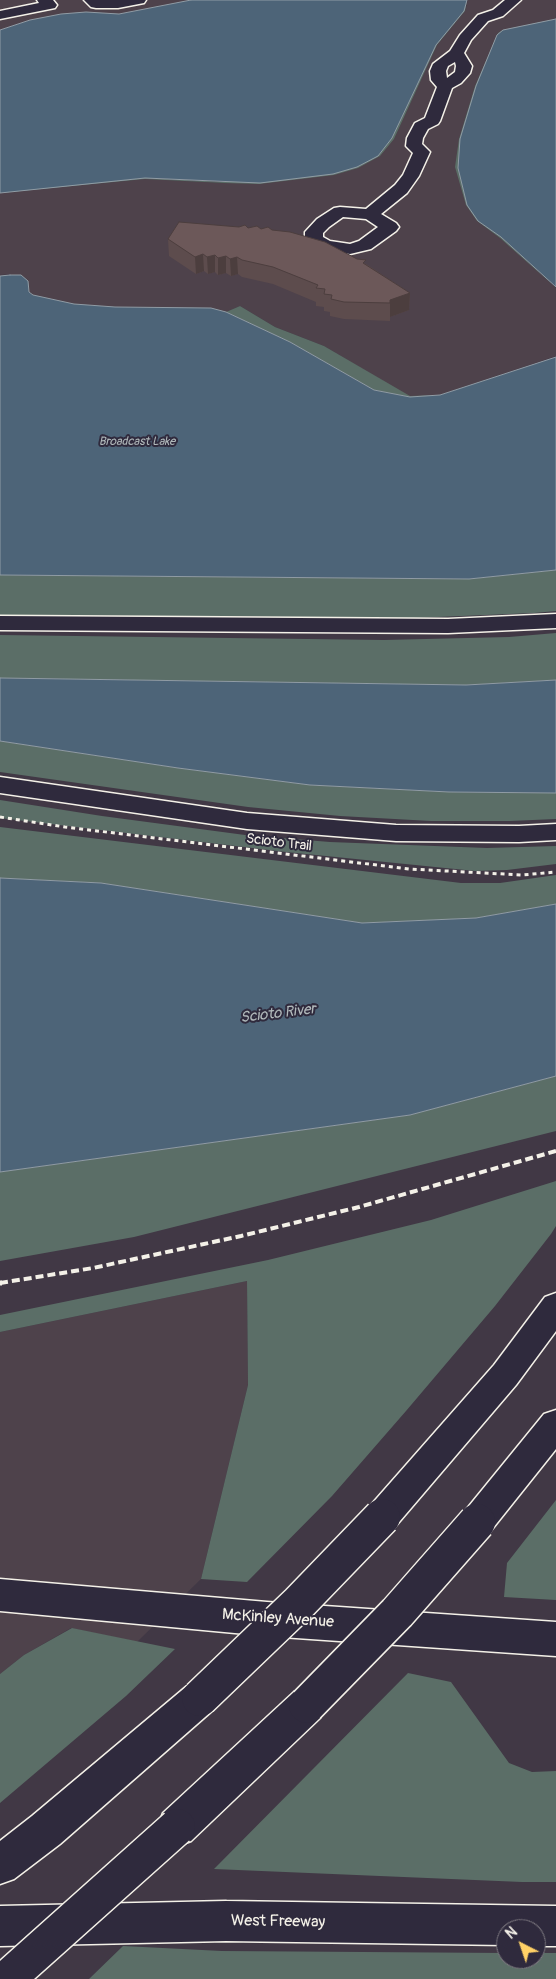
<!DOCTYPE html>
<html>
<head>
<meta charset="utf-8">
<style>
  body { margin:0 }
  #map { position:relative; width:556px; height:1979px; overflow:hidden; background:#413845; font-family:Pangolin,sans-serif }
  canvas { display:block }
  .north { position:absolute; left:496px; top:1919px; width:50px; height:50px; box-sizing:border-box; background:#2f2a3d; border:1px solid #7e7a81; border-radius:50%; rotate:319deg; font-size:14px; font-weight:700; line-height:20px; text-align:center; color:#f4f1e8 }
  .north::after { content:''; display:block; margin:auto; width:18px; height:22px; background:#ffd166; clip-path:polygon(50% 0,100% 100%,50% 72%,0 100%) }
</style>
</head>
<body>
<div id="map">
<canvas width="556" height="1979"></canvas>
<div class="north">N</div>
</div>
<script>
const g = document.querySelector('canvas').getContext('2d');
g.lineJoin = 'round';
function fillPath(path, color) { g.fillStyle = color; g.fill(path, 'evenodd'); }
const shape = rows => new Path2D(rows.map(r => 'M' + r).join(''));
function stroke(path, color, width, dash) { g.strokeStyle = color; g.lineWidth = width; g.lineCap = dash ? 'butt' : 'round'; g.setLineDash(dash || []); g.stroke(path); }
function write(font, color, halo, rows, align = 'center') {
  g.font = font + ' Pangolin,sans-serif'; g.lineWidth = 4; g.setLineDash([]); g.textBaseline = 'middle'; g.strokeStyle = halo; g.fillStyle = color; for (const [text, x, y, turn = 0] of rows) {
    g.save(); g.translate(x, y); g.rotate((+turn || 0) * Math.PI / 180); g.textAlign = isNaN(turn) ? turn : align; if (halo) g.strokeText(text, 0, 0); g.fillText(text, 0, 0); g.restore();
  }
}
const built = shape([
  [0,0,191,0,119,14,61,14,30,20,0,30],
  [468,0,556,0,556,19,498,33,475,86,459,139,477,221,500,238,556,288,556,356,440,395,410,397,324,346,275,327,240,306,226,312,211,308,115,307,74,304,33,295,10,274,0,275,0,193,145,179,224,183,394,139,437,45,465,11],
  [247,1281,248,1385,201,1579,137,1642,71,1628,24,1655,0,1674,0,1332]
]);
const green = shape([
  [467,0,465,11,437,45,394,139,380,156,358,168,334,175,259,184,224,183,145,179,0,193,50,186,145,178,224,182,415,88,436,45,464,11],
  [556,19,532,26,517,29,503,30,478,221,501,237,556,288,500,238,477,221,466,205,455,167,459,139,475,86,498,33,503,30],
  [240,306,275,327,324,346,410,396,440,395,556,357,440,395,410,397,374,390,290,342,226,312],
  [556,570,556,611,534,613,414,618,0,615,0,575,469,579],
  [556,633,556,680,466,685,0,678,0,635,384,640,509,637],
  [0,741,178,768,310,785,449,792,556,793,556,819,510,821,431,821,340,816,248,807,0,772],
  [0,800,102,816,245,835,330,842,487,848,556,846,556,864,507,870,475,871,286,852,0,818],
  [0,827,461,883,500,883,556,875,556,904,476,918,362,923,101,883,0,878],
  [556,1076,556,1131,134,1237,0,1261,0,1172,410,1115],
  [556,1181,556,1226,551,1234,495,1306,406,1411,332,1496,247,1582,201,1579,248,1385,247,1281,0,1332,0,1315,268,1260,431,1220],
  [556,1500,556,1600,504,1597,507,1563],
  [72,1628,175,1649,126,1696,0,1803,0,1674,24,1655],
  [408,1673,451,1682,509,1763,532,1772,556,1771,556,1882,522,1882,214,1869],
  [123,1946,222,1951,506,1953,506,1959,536,1959,536,1953,556,1953,556,1979,89,1979]
]);
const water = shape([
  [191,0,467,0,464,11,436,45,392,138,378,156,357,167,333,174,260,183,145,178,0,193,0,30,30,20,61,14,86,12,119,14,191,0],
  [556,19,556,287,501,237,478,221,467,205,458,168,460,139,476,86,497,35,503,30,556,19],
  [10,275,21,275,28,281,29,292,33,295,74,304,115,307,211,308,226,312,290,342,374,390,410,397,440,395,556,357,556,570,469,579,0,575,0,276,10,275],
  [0,678,466,685,556,680,556,793,449,792,310,785,178,768,0,741,0,678],
  [0,878,101,883,362,923,476,918,556,904,556,1076,410,1115,0,1172,0,878]
]);
const path = shape([
  [0,817,65,827,409,869,522,875,556,872]
]);
const minor = shape([
  [37,0,53,0,57,5,55,8,0,19,0,11,39,3,37,0],
  [84,0,146,0,144,3,118,8,96,8,91,7,84,0],
  [505,0,521,0,503,16,488,21,471,40,464,53,472,66,470,73,461,83,452,88,440,121,438,124,428,129,423,138,422,144,430,152,419,176,407,193,381,214,396,223,399,227,396,231,371,249,350,254,318,249,308,243,305,239,305,232,317,219,334,208,340,207,366,209,395,185,403,175,413,153,406,146,407,138,415,123,425,118,437,87,431,80,430,71,433,64,450,51,460,35,478,15,493,10,505,0],
  [455,62,456,66,455,72,447,78,446,71,448,66,455,62],
  [343,217,366,219,378,227,359,241,350,244,330,241,323,237,323,233,329,227,343,217]
]);
const major = shape([
  [0,1579,267,1602,556,1622,556,1656,267,1636,0,1611,0,1579]
]);
const highway = shape([
  [556,614,556,628,448,633,0,630,0,616,448,619,556,614],
  [0,777,247,813,396,825,519,826,556,824,556,840,519,842,396,841,247,829,0,793,0,777],
  [556,1293,556,1331,516,1385,394,1528,382,1532,370,1528,365,1517,370,1506,494,1365,545,1297,556,1293],
  [556,1410,556,1449,489,1533,477,1538,465,1533,460,1522,465,1511,544,1414,556,1410],
  [200,1680,213,1686,218,1698,213,1710,60,1844,14,1879,0,1884,0,1841,32,1816,187,1686,200,1680],
  [307,1687,320,1692,325,1705,320,1718,191,1841,177,1846,163,1841,158,1827,163,1813,294,1692,307,1687],
  [226,1901,556,1906,556,1946,536,1946,536,1929,506,1929,506,1945,226,1941,0,1946,0,1906,226,1901]
]);
const railFar1 = shape([
  [0,1283,93,1268,241,1236,359,1207,556,1151]
]);
const rail = shape([
  [0,1283,2,1283]
]);
const highwayBridge = shape([
  [200,1698,299,1603,382,1517],
  [307,1705,397,1613,477,1522],
  [7,1979,177,1827]
]);
const wall = shape([
  [248,228,272,230,366,264,410,293,409,310,390,317,390,321,344,319,330,316,330,312,324,311,324,307,316,306,316,302,273,284,242,277,238,274,231,276,226,273,218,275,215,272,208,274,204,271,196,274,169,256,168,239]
]);
const shadedWall = shape([
  [203,254,204,271,196,274,195,257],
  [215,255,215,272,208,274,207,257],
  [226,256,226,273,218,275,218,258],
  [237,257,238,274,231,276,230,259],
  [410,293,409,310,390,317,390,300]
]);
const building = shape([
  [179,222,239,227,245,225,248,228,257,226,261,229,268,227,272,230,290,232,325,242,357,259,366,260,363,263,410,293,390,300,390,303,344,302,331,299,332,295,324,294,325,289,316,288,318,285,273,267,242,260,237,257,230,259,226,256,218,258,215,255,207,257,203,254,195,257,168,239,179,222]
]);
const farWaternames = [
  ["Broadcast Lake",137,442]
];
const streetNames = [
  ["Scioto Trail",279,843,7]
];
const waterNames = [
  ["Scioto River",278,1014,-7]
];
const nearStreetnames = [
  ["McKinley Avenue",278,1619,4],
  ["West Freeway",278,1922,1]
];
fillPath(built, '#4e424b');
fillPath(green, '#5b6e67');
fillPath(water, '#4d6478');
stroke(water, '#909ca5', 1);
stroke(minor, '#f4f1e8', 3);
stroke(major, '#f4f1e8', 3);
stroke(highway, '#f4f1e8', 3);
stroke(path, '#f4f1e8', 3, [4, 4]);
fillPath(minor, '#2f2a3d');
fillPath(major, '#2f2a3d');
fillPath(highway, '#2f2a3d');
stroke(railFar1, '#f4f1e8', 4, [8, 4]);
stroke(rail, '#f4f1e8', 5, [10, 5]);
stroke(highwayBridge, '#f4f1e8', 39, []);
stroke(highwayBridge, '#2f2a3d', 36);
fillPath(wall, '#5d4c4d');
fillPath(shadedWall, '#4c3e3e');
fillPath(building, '#6c5859');
stroke(building, '#4c3e3e', 1);
write('italic 12px', '#b1b9bb', '#2f2a3d', farWaternames);
write('14px', '#f4f1e8', '#2f2a3d', streetNames);
write('italic 15px', '#b1b9bb', '#2f2a3d', waterNames);
write('16px', '#f4f1e8', '#2f2a3d', nearStreetnames);
</script>
</body>
</html>
